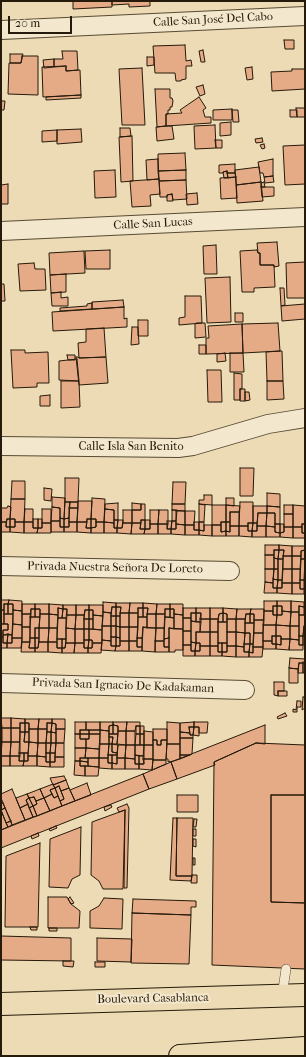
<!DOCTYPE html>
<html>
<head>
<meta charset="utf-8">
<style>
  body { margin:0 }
  #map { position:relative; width:306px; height:1057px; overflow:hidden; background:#ecdbb4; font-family:"IM FELL French Canon",serif }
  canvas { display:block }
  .frame { position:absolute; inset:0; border:2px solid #261a0a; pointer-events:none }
  .scale { position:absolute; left:8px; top:16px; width:64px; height:18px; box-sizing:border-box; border:2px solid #261a0a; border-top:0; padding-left:5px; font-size:12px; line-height:14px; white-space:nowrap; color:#261a0a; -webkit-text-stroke:3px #f3e8ce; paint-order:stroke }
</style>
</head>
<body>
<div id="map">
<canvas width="306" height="1057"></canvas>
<div class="frame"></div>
<div class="scale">20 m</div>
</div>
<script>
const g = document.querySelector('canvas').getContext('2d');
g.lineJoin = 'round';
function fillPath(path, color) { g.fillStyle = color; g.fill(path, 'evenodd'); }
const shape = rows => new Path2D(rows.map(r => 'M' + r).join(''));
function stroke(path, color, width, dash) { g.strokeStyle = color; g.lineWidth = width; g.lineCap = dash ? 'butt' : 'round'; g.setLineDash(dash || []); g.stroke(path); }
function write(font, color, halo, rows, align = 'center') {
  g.font = font + ' "IM FELL French Canon",serif'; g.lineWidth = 4; g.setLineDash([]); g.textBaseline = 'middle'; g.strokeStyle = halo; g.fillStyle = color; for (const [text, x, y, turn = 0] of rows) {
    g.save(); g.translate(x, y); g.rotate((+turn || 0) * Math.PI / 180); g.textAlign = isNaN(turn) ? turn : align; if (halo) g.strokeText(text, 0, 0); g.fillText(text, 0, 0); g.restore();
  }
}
const building = shape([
  [73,1,112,1,112,7,73,9,73,1],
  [112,1,150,1,150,6,129,7,129,4,112,5,112,1],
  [284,40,294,40,294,49,285,49,284,40],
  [185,45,186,61,191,60,192,66,186,66,186,79,181,80,181,81,176,81,175,73,155,73,153,46,185,45],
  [203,50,205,62,201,62,199,51,203,50],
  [62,51,77,51,78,70,66,71,66,66,54,67,54,59,63,59,62,51],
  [10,54,23,54,21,63,10,63,10,54],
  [22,56,38,56,38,95,8,94,9,63,21,63,22,56],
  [147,57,154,57,154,65,147,66,147,57],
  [54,59,54,67,44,68,43,60,54,59],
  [66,66,66,71,80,70,81,95,43,97,42,67,66,66],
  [252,67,253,79,247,80,245,68,252,67],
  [142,68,145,125,122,125,119,69,142,68],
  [292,69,305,69,305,89,272,91,271,72,292,71,292,69],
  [203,85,205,94,200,96,196,87,203,85],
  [155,89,170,89,170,98,172,98,173,101,172,107,170,107,170,110,168,110,168,114,166,114,166,126,157,127,155,89],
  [81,95,81,98,46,100,46,97,81,95],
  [199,97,206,108,203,110,205,117,211,117,211,123,166,126,166,114,182,113,180,110,199,97],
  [1,101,5,101,4,110,1,110,1,101],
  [296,108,305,108,305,117,297,117,296,108],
  [232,109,232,120,213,120,213,110,232,109],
  [232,110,238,110,239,122,233,122,232,110],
  [290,110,297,110,297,117,290,117,290,110],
  [231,122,231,135,220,136,220,123,231,122],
  [215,125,216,148,195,149,194,126,215,125],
  [166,126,172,126,174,139,157,141,156,127,166,126],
  [120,128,130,128,131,136,120,137,120,128],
  [81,129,82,142,57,144,57,130,81,129],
  [57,130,57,141,42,142,42,131,57,130],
  [132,136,133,181,121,182,119,137,132,136],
  [262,138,263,142,256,143,255,139,262,138],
  [215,140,222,140,222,148,216,148,215,140],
  [264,144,265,148,262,149,260,145,264,144],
  [305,145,305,184,285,185,283,146,305,145],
  [185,153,186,170,158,171,158,154,185,153],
  [158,159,159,179,147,180,146,160,158,159],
  [273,159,273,176,264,177,263,173,260,173,258,162,273,159],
  [235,164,235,173,227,173,227,171,223,172,223,173,219,173,219,165,235,164],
  [259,167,261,182,236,185,235,170,259,167],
  [115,170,116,197,95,198,94,171,115,170],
  [186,170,186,180,159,181,158,171,186,170],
  [227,171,228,178,224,178,223,172,227,171],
  [227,173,235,173,236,177,228,178,227,173],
  [273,176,274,182,265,183,264,177,273,176],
  [236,177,237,198,221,199,220,178,236,177],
  [159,179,160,194,150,195,151,206,132,207,130,181,159,179],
  [186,180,187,199,173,200,172,194,167,195,167,197,160,197,159,181,186,180],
  [261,182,263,201,237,203,236,185,261,182],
  [264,182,265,187,261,187,261,183,264,182],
  [8,184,8,204,1,204,1,185,8,184],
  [261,187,274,187,274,196,262,197,261,187],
  [197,193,198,204,187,205,186,194,197,193],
  [172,194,173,201,167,201,167,195,172,194],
  [277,242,279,266,274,267,274,265,260,265,260,253,258,253,257,243,277,242],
  [216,245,217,274,204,274,203,246,216,245],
  [110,250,110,269,86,269,85,251,110,250],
  [257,250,258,253,260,253,260,265,274,265,275,287,254,288,254,292,242,292,240,251,257,250],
  [84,251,85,273,50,275,49,253,84,251],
  [305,262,305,298,287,298,286,263,305,262],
  [34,263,35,269,45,269,46,290,20,291,18,264,34,263],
  [66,274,66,292,51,293,50,275,66,274],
  [230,277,231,322,207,323,205,278,230,277],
  [1,284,4,284,5,301,1,301,1,284],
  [280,288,284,288,285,305,281,306,280,288],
  [61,292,61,298,68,297,68,306,52,306,51,293,61,292],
  [185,296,201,296,202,323,179,325,179,318,185,317,185,296],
  [123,300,124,307,92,309,92,302,123,300],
  [92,303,92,309,60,311,60,308,87,306,87,304,92,303],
  [305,304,305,319,282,321,281,306,305,304],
  [124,307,124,319,127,318,127,327,53,331,52,312,124,307],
  [235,313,243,313,243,322,235,322,235,313],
  [138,320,148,320,148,336,138,336,138,320],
  [197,323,205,323,206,337,195,338,195,324,197,323],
  [278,323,280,351,243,353,242,324,278,323],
  [242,324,243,353,206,354,206,338,209,338,208,326,242,324],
  [132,327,138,327,139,344,131,345,132,327],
  [104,328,106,357,79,358,78,343,86,342,86,329,104,328],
  [199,345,206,345,206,354,199,354,199,345],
  [11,350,25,350,25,353,48,352,49,383,37,383,37,387,13,388,11,350],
  [280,351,282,351,283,381,267,381,266,352,280,351],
  [225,353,226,361,217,362,217,354,225,353],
  [230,353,243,353,244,372,230,372,230,353],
  [67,355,75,355,75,360,68,360,67,355],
  [76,357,78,357,79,358,106,357,108,383,79,385,76,357],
  [77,359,79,381,59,380,59,361,77,359],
  [207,370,221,370,222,402,208,402,207,370],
  [234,373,242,374,242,389,240,389,240,400,234,400,234,373],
  [61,381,79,381,80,407,61,408,61,381],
  [267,381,283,381,284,399,267,400,267,381],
  [240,389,245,389,245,401,240,401,240,389],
  [245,392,249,392,250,400,245,401,245,392],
  [50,395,50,406,40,406,40,396,50,395],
  [240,468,254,468,253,496,240,496,240,468],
  [65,478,79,478,78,502,65,502,65,478],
  [12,481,25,481,25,499,11,499,12,481],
  [173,482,186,482,185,504,172,504,173,482],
  [44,488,52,489,51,501,44,500,44,488],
  [267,493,280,494,280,507,267,506,267,493],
  [204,495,212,495,212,505,199,504,199,500,204,500,204,495],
  [52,497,65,498,64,519,60,518,60,508,52,507,52,497],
  [92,498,105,499,104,522,96,522,96,519,91,519,92,498],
  [226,498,234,498,234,506,226,505,226,498],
  [11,499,25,499,24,522,15,522,15,519,10,519,11,499],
  [78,501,92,501,91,519,87,519,87,522,77,522,78,501],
  [65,502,70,502,69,518,64,519,65,502],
  [70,502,78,502,78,508,69,508,70,502],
  [240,502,253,502,253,523,248,523,248,526,239,526,240,502],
  [118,503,118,520,114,520,114,510,105,509,105,504,118,503],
  [132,503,141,504,141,510,132,510,132,503],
  [141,504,145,504,145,520,141,520,141,523,132,523,132,510,141,510,141,504],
  [172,504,185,504,185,511,172,510,172,504],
  [199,504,205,505,204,522,199,522,199,504],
  [212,505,226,505,226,522,221,522,221,525,212,525,212,505],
  [226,505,240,506,239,512,230,512,230,522,226,522,226,505],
  [284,505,293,505,293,514,284,514,284,505],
  [293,505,305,506,305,524,302,524,302,527,293,527,293,505],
  [8,506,11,507,10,519,7,519,6,522,1,522,1,508,7,508,8,506],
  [253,506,267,506,267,513,258,513,257,523,253,523,253,506],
  [267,506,280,507,280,524,275,524,275,513,267,513,267,506],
  [52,507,60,508,60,521,51,521,52,507],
  [69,508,78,508,77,522,69,522,69,508],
  [25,509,33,509,33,522,24,522,25,509],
  [42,509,51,509,51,523,42,523,42,509],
  [105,509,114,510,114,523,104,522,105,509],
  [123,510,132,510,132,523,123,523,123,510],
  [150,510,159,510,158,524,150,524,150,510],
  [159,510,168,510,168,524,158,524,159,510],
  [172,510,177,510,176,521,172,521,172,510],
  [176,511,185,511,185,525,176,524,176,511],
  [185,511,195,511,194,525,185,525,185,511],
  [230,512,239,512,239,526,230,526,230,512],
  [258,513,267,513,266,526,257,526,258,513],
  [267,513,275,513,275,527,266,526,267,513],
  [284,514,293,514,293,527,284,527,284,514],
  [60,518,64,519,64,527,60,527,60,518],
  [69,518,69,527,64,527,64,519,69,518],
  [7,519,10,519,10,527,6,527,7,519],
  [10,519,15,519,15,527,10,527,10,519],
  [33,519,38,519,38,528,33,528,33,519],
  [38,519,42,519,42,528,38,528,38,519],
  [87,519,91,519,91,528,86,528,87,519],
  [91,519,96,519,96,527,91,528,91,519],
  [114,520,118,520,117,528,114,528,114,520],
  [118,520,123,520,122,528,117,528,118,520],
  [141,520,145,520,145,529,140,529,141,520],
  [145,520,150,520,150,529,145,529,145,520],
  [51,521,60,521,60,527,64,527,64,532,51,532,51,521],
  [167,521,172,521,171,529,167,529,167,521],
  [172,521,176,521,176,529,171,529,172,521],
  [1,522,6,522,6,527,10,527,10,532,1,532,1,522],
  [15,522,24,522,24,533,10,532,10,527,15,527,15,522],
  [24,522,33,522,33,528,38,528,37,533,24,533,24,522],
  [69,522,77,522,77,532,64,532,64,527,69,527,69,522],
  [77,522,87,522,86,528,91,528,91,533,77,532,77,522],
  [96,522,104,522,104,533,91,533,91,528,96,527,96,522],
  [104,522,114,523,114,528,117,528,117,533,104,533,104,522],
  [194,522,199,522,199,530,194,530,194,522],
  [199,522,204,522,204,531,199,530,199,522],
  [221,522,226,522,226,531,221,532,221,522],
  [226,522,230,522,230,532,226,531,226,522],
  [42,523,51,523,51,533,37,533,38,528,42,528,42,523],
  [123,523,132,523,131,534,117,533,117,528,122,528,123,523],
  [132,523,141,523,140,529,145,529,144,534,131,534,132,523],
  [248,523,253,523,252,531,248,531,248,523],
  [253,523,257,523,257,531,252,531,253,523],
  [150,524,158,524,158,534,144,534,145,529,150,529,150,524],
  [158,524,168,524,167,529,171,529,171,534,158,534,158,524],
  [176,524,185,525,185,535,171,534,171,529,176,529,176,524],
  [275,524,280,524,280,533,275,532,275,524],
  [280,524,284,524,284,532,280,533,280,524],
  [302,524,305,524,305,533,302,533,302,524],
  [185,525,194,525,194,530,199,530,199,535,185,535,185,525],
  [204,525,212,525,212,536,199,535,199,530,204,531,204,525],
  [212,525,221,525,221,532,226,531,226,536,212,536,212,525],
  [230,526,239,526,239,536,226,536,226,531,230,532,230,526],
  [239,526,248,526,248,531,252,531,252,537,239,536,239,526],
  [257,526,266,526,266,537,252,537,252,531,257,531,257,526],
  [266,526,275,527,275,532,280,533,280,537,266,537,266,526],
  [284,527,293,527,293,538,280,537,280,533,284,532,284,527],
  [293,527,302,527,302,533,305,533,305,538,293,538,293,527],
  [265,545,279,545,279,550,274,550,274,555,265,555,265,545],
  [279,545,292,546,292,556,283,556,284,550,279,550,279,545],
  [292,546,305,546,305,550,301,551,301,556,292,556,292,546],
  [274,550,279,550,278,559,274,558,274,550],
  [279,550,284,550,283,559,278,559,279,550],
  [305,550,305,559,301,559,301,551,305,550],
  [265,555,274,555,274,569,265,569,265,555],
  [283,556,292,556,292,569,283,569,283,556],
  [292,556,301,556,300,569,292,569,292,556],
  [274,558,278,559,278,569,274,569,274,558],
  [278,559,283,559,282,580,278,580,278,559],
  [301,559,305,559,304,580,300,580,301,559],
  [265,569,274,569,273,583,265,582,265,569],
  [274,569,278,569,278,580,273,579,274,569],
  [283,569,292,569,292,583,282,583,283,569],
  [292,569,300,569,300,583,292,583,292,569],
  [273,579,278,580,277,588,273,588,273,579],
  [278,580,282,580,282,588,277,588,278,580],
  [300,580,304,580,304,589,300,589,300,580],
  [265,582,273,583,273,588,277,588,277,593,264,593,265,582],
  [282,583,292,583,292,594,277,593,277,588,282,588,282,583],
  [292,583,300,583,300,589,304,589,304,594,292,594,292,583],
  [1,600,9,600,8,604,4,604,4,610,1,610,1,600],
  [9,600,22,601,22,611,13,610,13,604,8,604,9,600],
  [264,601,277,601,277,606,273,606,273,611,264,611,264,601],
  [277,601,291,601,291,612,282,611,282,606,277,606,277,601],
  [291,601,304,602,304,607,299,606,299,612,291,612,291,601],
  [103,602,116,603,116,607,112,607,111,613,103,612,103,602],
  [116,603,130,603,129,613,120,613,121,607,116,607,116,603],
  [130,603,143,603,143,608,138,608,138,613,129,613,130,603],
  [143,603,157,604,156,614,147,614,148,608,143,608,143,603],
  [4,604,8,604,8,614,4,614,4,604],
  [8,604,13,604,13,614,8,614,8,604],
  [22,604,35,604,35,609,31,609,31,614,22,614,22,604],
  [35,604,49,604,49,614,40,614,40,609,35,609,35,604],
  [49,604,63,605,63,609,58,608,58,615,49,614,49,604],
  [157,604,170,604,170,609,165,609,165,614,156,614,157,604],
  [170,604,183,604,183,615,174,614,174,609,170,609,170,604],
  [63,605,76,605,76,615,67,615,67,609,63,609,63,605],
  [76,605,89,605,89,610,85,610,84,615,76,615,76,605],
  [89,605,103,605,103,616,93,615,93,610,89,610,89,605],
  [273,606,277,606,277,615,273,615,273,606],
  [277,606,282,606,282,615,277,615,277,606],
  [299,606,304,607,304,615,299,615,299,606],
  [112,607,116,607,116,616,111,616,112,607],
  [116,607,121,607,120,616,116,616,116,607],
  [58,608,63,609,62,618,58,618,58,608],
  [138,608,143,608,143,617,138,617,138,608],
  [143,608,148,608,147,617,143,617,143,608],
  [183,608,196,608,196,613,191,613,191,618,183,618,183,608],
  [196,608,210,608,210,619,200,619,201,613,196,613,196,608],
  [210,608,223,608,223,613,219,614,218,619,210,619,210,608],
  [223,608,237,609,236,619,227,619,227,614,223,613,223,608],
  [31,609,35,609,35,617,30,617,31,609],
  [35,609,40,609,40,617,35,617,35,609],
  [63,609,67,609,66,618,62,618,63,609],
  [165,609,170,609,170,617,165,617,165,609],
  [170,609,174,609,174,618,170,617,170,609],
  [237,609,251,609,250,614,246,614,245,619,236,619,237,609],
  [251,609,264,609,264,620,254,620,254,614,250,614,251,609],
  [1,610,4,610,4,624,1,624,1,610],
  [13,610,22,611,22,625,13,624,13,610],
  [85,610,89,610,89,619,84,619,85,610],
  [89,610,93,610,93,619,89,619,89,610],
  [264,611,273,611,273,615,277,615,276,625,263,625,264,611],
  [282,611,291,612,290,626,276,625,277,615,282,615,282,611],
  [103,612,111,613,111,626,102,626,103,612],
  [291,612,299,612,299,626,290,626,291,612],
  [120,613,129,613,129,627,120,627,120,613],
  [129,613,138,613,138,627,129,627,129,613],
  [191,613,196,613,196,622,191,621,191,613],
  [196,613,201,613,201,622,196,622,196,613],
  [223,613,227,614,227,622,223,622,223,613],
  [223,613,223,622,218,622,219,614,223,613],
  [4,614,13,614,12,635,3,635,3,630,8,630,8,624,4,624,4,614],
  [22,614,31,614,30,627,22,627,22,614],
  [40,614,49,614,49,628,39,628,40,614],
  [49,614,58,615,57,628,49,628,49,614],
  [147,614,156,614,156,628,147,628,147,614],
  [156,614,165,614,164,628,156,628,156,614],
  [174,614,183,615,183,629,174,629,174,614],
  [246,614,250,614,250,623,245,623,246,614],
  [250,614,254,614,254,623,250,623,250,614],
  [67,615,76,615,75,629,66,628,67,615],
  [76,615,84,615,84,629,75,629,76,615],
  [93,615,103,616,102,630,93,629,93,615],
  [299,615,305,615,305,626,304,626,303,636,299,636,299,615],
  [111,616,116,616,116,626,111,626,111,616],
  [116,616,120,616,120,627,116,626,116,616],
  [30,617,40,617,39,628,35,628,35,638,30,638,30,617],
  [138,617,147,617,147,628,143,627,142,638,137,638,138,617],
  [165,617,174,618,174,629,169,628,169,638,164,639,165,617],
  [58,618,66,618,66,639,57,639,58,618],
  [183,618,191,618,191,631,183,631,183,618],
  [84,619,89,619,89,629,84,629,84,619],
  [89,619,93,619,93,629,89,629,89,619],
  [200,619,210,619,210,632,200,632,200,619],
  [210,619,218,619,218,632,210,632,210,619],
  [227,619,236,619,236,632,227,632,227,619],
  [236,619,245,619,245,633,236,632,236,619],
  [254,620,264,620,263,633,254,633,254,620],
  [191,621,201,622,200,632,196,632,196,643,191,642,191,621],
  [218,622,227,622,227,643,218,643,218,622],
  [245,623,254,623,253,644,250,644,250,633,245,633,245,623],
  [1,624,8,624,8,630,3,630,3,637,1,637,1,624],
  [13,624,22,625,22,638,12,638,13,624],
  [263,625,276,625,276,636,272,636,272,641,263,641,263,625],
  [276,625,290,626,290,639,281,639,281,636,276,636,276,625],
  [102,626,111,626,111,641,102,640,102,626],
  [111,626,116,626,116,637,111,637,111,626],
  [116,626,120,627,120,638,116,637,116,626],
  [290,626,299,626,299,640,290,639,290,626],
  [304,626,305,626,305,637,303,636,304,626],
  [22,627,30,627,30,642,22,642,22,627],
  [120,627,129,627,129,641,120,641,120,627],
  [129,627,138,627,137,641,129,641,129,627],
  [143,627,156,628,155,652,142,651,143,627],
  [35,628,39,628,39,638,35,638,35,628],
  [39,628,49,628,48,642,39,642,39,628],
  [49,628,57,628,57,642,48,642,49,628],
  [66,628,75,629,75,643,66,643,66,628],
  [156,628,164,628,164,641,155,641,156,628],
  [169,628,183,629,183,650,175,650,175,652,169,652,169,628],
  [75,629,84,629,84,643,75,643,75,629],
  [84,629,89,629,89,640,84,640,84,629],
  [89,629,102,630,102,643,93,643,92,640,89,640,89,629],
  [183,631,191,631,191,645,183,645,183,631],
  [196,632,210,632,210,646,200,646,200,643,196,643,196,632],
  [210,632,218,632,218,646,210,646,210,632],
  [227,632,236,632,236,646,227,646,227,632],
  [236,632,245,633,244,647,236,646,236,632],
  [245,633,250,633,250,644,244,644,245,633],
  [254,633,263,633,263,647,253,647,254,633],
  [8,634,12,635,12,643,7,643,8,634],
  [8,634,7,643,3,643,3,635,8,634],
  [272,636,276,636,276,644,272,644,272,636],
  [276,636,281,636,281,645,276,644,276,636],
  [299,636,303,636,303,645,299,645,299,636],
  [303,636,305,637,305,645,303,645,303,636],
  [1,637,3,637,3,643,7,643,7,648,1,648,1,637],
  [111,637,116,637,116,646,111,646,111,637],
  [116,637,120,638,120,646,116,646,116,637],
  [12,638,22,638,21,648,7,648,7,643,12,643,12,638],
  [30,638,35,638,35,648,29,648,30,638],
  [35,638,39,638,38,648,35,648,35,638],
  [137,638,142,638,142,647,137,647,137,638],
  [169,638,169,647,164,647,164,639,169,638],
  [57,639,62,639,62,648,57,648,57,639],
  [62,639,66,639,65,648,62,648,62,639],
  [281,639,290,639,289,650,276,649,276,644,281,645,281,639],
  [290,639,299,640,299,645,303,645,303,650,289,650,290,639],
  [84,640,89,640,88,648,84,648,84,640],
  [89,640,92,640,92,648,88,648,89,640],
  [102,640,111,641,111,646,116,646,115,651,101,650,102,640],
  [120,641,129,641,129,651,115,651,116,646,120,646,120,641],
  [129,641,137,641,137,647,142,647,142,651,129,651,129,641],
  [155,641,164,641,164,647,169,647,169,652,155,652,155,641],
  [263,641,272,641,272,644,276,644,276,649,263,649,263,641],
  [22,642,30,642,29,648,35,648,35,652,21,652,22,642],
  [39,642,48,642,48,652,35,652,35,648,38,648,39,642],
  [48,642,57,642,57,648,62,648,62,653,48,652,48,642],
  [191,642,196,643,195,651,191,651,191,642],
  [66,643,75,643,74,653,62,653,62,648,65,648,66,643],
  [75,643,84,643,84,648,88,648,88,653,74,653,75,643],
  [93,643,102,643,101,653,88,653,88,648,92,648,93,643],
  [196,643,200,643,200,651,195,651,196,643],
  [218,643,222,643,222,652,218,652,218,643],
  [222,643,227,643,227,652,222,652,222,643],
  [244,644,250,644,249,652,244,652,244,644],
  [250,644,253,644,253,653,249,652,250,644],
  [183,645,191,645,191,651,195,651,195,656,183,656,183,645],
  [200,646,210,646,210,656,195,656,195,651,200,651,200,646],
  [210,646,218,646,218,652,222,652,222,656,210,656,210,646],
  [227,646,236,646,236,657,222,656,222,652,227,652,227,646],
  [236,646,244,647,244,652,249,652,249,657,236,657,236,646],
  [253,647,263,647,262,657,249,657,249,652,253,653,253,647],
  [290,658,305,659,305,663,299,663,298,669,289,668,290,658],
  [303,662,305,663,305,673,303,673,303,662],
  [299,663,303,663,303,673,298,673,299,663],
  [289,668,298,669,298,683,289,683,289,668],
  [274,682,284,682,284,691,278,691,278,696,274,695,274,682],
  [278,691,287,691,287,696,278,696,278,691],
  [303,697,305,697,305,708,302,710,303,697],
  [297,701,301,701,301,707,297,707,297,712,293,712,293,709,296,710,297,701],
  [285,713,287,716,278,719,277,717,285,713],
  [1,718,11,718,11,728,2,728,1,718],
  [11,718,25,719,25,723,20,723,20,728,11,728,11,718],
  [25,719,39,719,38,729,29,729,29,723,25,723,25,719],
  [39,719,52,719,52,723,47,723,47,729,38,729,39,719],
  [52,719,65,719,65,729,56,729,56,724,52,723,52,719],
  [75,722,86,722,86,730,80,730,80,734,75,734,75,722],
  [86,722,100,722,100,730,86,730,86,722],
  [100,722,113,722,113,725,109,726,109,731,100,730,100,722],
  [113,722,127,722,126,731,118,731,118,726,113,725,113,722],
  [127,722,140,722,140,726,136,726,135,731,126,731,127,722],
  [167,722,180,723,180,744,167,744,167,722],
  [194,722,208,722,207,733,199,733,199,727,194,727,194,722],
  [194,722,194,727,189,727,190,733,180,732,180,723,194,722],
  [20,723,25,723,25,732,20,732,20,723],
  [25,723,29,723,29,732,25,732,25,723],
  [47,723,52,723,51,732,47,732,47,723],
  [52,723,56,724,56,733,51,732,52,723],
  [113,725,118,726,118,734,113,734,113,725],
  [113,725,113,734,109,734,109,726,113,725],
  [265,725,265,744,256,743,214,762,215,765,177,779,171,762,265,725],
  [136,726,140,726,140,734,136,734,136,726],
  [140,726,144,726,144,734,140,734,140,726],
  [189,727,194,727,193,735,190,735,189,727],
  [194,727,199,727,199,736,193,735,194,727],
  [2,728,11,728,11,742,2,742,2,728],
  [11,728,20,728,20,742,11,742,11,728],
  [29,729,38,729,38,743,29,742,29,729],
  [38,729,47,729,46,743,38,743,38,729],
  [56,729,65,729,64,743,56,743,56,729],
  [153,729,167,729,167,740,161,740,161,745,157,745,157,740,153,740,153,729],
  [80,730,89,730,89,734,80,734,80,730],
  [89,730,100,730,100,734,89,734,89,730],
  [100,730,109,731,109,744,100,744,100,730],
  [118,731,126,731,126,745,117,744,118,731],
  [126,731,135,731,135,745,126,745,126,731],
  [144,731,153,732,153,745,144,745,144,731],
  [20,732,25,732,24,742,29,742,28,753,19,753,20,732],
  [25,732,29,732,29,742,24,742,25,732],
  [47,732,51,732,51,743,46,743,47,732],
  [51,732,56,733,56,743,51,743,51,732],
  [180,732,190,733,190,735,193,735,193,738,180,738,180,732],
  [75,734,80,734,80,739,86,739,86,748,75,748,75,734],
  [80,734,89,734,89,739,80,739,80,734],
  [89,734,100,734,99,749,86,748,86,739,89,739,89,734],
  [109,734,118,734,117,744,112,744,113,737,109,737,109,734],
  [136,734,140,734,140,745,135,745,136,734],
  [140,734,144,734,144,745,140,745,140,734],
  [109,737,113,737,112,744,109,744,109,737],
  [180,738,193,738,192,754,190,755,180,755,180,738],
  [153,740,157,740,157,745,161,745,161,740,167,740,166,760,153,760,153,740],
  [2,742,11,742,10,756,1,756,2,742],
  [11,742,20,742,20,756,10,756,11,742],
  [29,742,38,743,37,756,28,756,29,742],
  [38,743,46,743,46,757,37,756,38,743],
  [46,743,51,743,50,753,46,753,46,743],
  [51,743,56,743,55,753,50,753,51,743],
  [56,743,64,743,64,757,55,757,56,743],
  [256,743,305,745,305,795,271,795,271,902,305,903,305,969,212,965,214,762,256,743],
  [100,744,109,744,108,758,99,758,100,744],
  [109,744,112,744,112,752,117,753,117,755,108,755,109,744],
  [112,744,118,745,117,753,112,752,112,744],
  [167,744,180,744,180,759,170,762,170,761,168,762,168,759,166,759,167,744],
  [118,745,126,745,125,758,117,758,118,745],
  [126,745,135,745,135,759,125,758,126,745],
  [135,745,144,745,144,756,135,755,135,745],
  [144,745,153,745,153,759,143,759,144,745],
  [75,748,86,748,85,758,80,758,80,761,75,761,75,748],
  [86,748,99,749,99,758,85,758,86,748],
  [19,753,24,753,24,761,19,761,19,753],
  [24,753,28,753,28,761,24,761,24,753],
  [46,753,50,753,50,762,46,762,46,753],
  [50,753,55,753,55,762,50,762,50,753],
  [108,755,112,755,112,763,108,763,108,755],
  [112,755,117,755,117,764,112,763,112,755],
  [135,755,139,756,139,764,135,764,135,755],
  [180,755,190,755,180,759,180,755],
  [1,756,10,756,10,766,1,766,1,756],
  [10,756,20,756,19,761,24,761,23,766,10,766,10,756],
  [28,756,37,756,37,766,23,766,24,761,28,761,28,756],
  [37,756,46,757,46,762,50,762,50,767,37,766,37,756],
  [139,756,144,756,144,764,139,764,139,756],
  [55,757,64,757,64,767,50,767,50,762,55,762,55,757],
  [80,758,88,758,88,762,80,761,80,758],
  [88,758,99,758,99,767,88,766,88,758],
  [99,758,108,758,108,763,112,763,112,769,99,768,99,758],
  [117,758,125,758,125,769,112,769,112,763,117,764,117,758],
  [125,758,135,759,135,764,139,764,139,769,125,769,125,758],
  [143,759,153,759,152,770,139,769,139,764,144,764,143,759],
  [153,760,166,760,166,764,152,770,153,760],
  [75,761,80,761,80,766,85,766,85,776,74,775,75,761],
  [80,761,88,762,88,766,80,766,80,761],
  [171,762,177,779,149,789,143,774,171,762],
  [85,766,99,767,98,776,85,776,85,766],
  [143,774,149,789,1,848,1,830,143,774],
  [64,776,66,780,53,785,50,778,64,776],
  [66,780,69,788,61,791,59,786,55,788,53,785,66,780],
  [87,783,91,795,75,801,70,790,87,783],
  [53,784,55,788,50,790,52,794,44,798,40,789,53,784],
  [59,786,64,799,60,801,55,788,59,786],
  [55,788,58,796,54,798,50,790,55,788],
  [69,788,75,801,62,806,60,801,64,799,61,791,69,788],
  [12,789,25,820,12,825,1,798,1,794,12,789],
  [40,789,44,798,36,801,34,797,29,798,27,794,40,789],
  [27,794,29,798,26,800,28,804,20,808,16,798,27,794],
  [52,794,54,798,58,796,62,806,50,811,44,798,52,794],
  [177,795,198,795,198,812,177,812,177,795],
  [271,795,305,795,305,903,271,902,271,795],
  [34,797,37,804,33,806,29,798,34,797],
  [29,798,33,806,29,808,26,800,29,798],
  [44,798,50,811,37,816,33,806,37,804,36,801,44,798],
  [3,803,5,808,1,810,2,813,1,814,1,804,3,803],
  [28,804,33,817,25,820,20,808,28,804],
  [127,804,129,808,127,888,124,888,125,810,119,812,117,808,127,804],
  [111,805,112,807,105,811,104,807,111,805],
  [33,806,37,816,33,817,29,808,33,806],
  [5,808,11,821,6,823,1,810,5,808],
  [125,810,123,889,103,889,99,881,91,875,92,822,125,810],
  [2,813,8,827,1,830,1,814,2,813],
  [173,818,177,818,176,876,192,876,191,881,170,880,173,818],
  [177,818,193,818,192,876,176,876,177,818],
  [194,819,197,819,196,827,193,827,194,819],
  [11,821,12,825,8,827,6,823,11,821],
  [56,826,57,828,50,831,49,829,56,826],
  [81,827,80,875,72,879,68,888,49,887,50,839,81,827],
  [193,829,196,829,196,836,193,836,193,829],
  [38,833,39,836,32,839,31,836,38,833],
  [193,839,196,839,196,847,193,846,193,839],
  [40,843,38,927,5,927,6,856,40,843],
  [193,858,195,858,195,865,193,865,193,858],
  [192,875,197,875,197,883,191,883,192,875],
  [48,897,67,897,71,904,80,911,79,928,48,928,48,897],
  [70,897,74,903,71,904,68,899,70,897],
  [104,898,123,899,122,929,90,928,90,911,99,906,104,898],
  [133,899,196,901,196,907,191,907,191,915,132,913,133,899],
  [132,913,191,915,189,964,131,963,132,913],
  [30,927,37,927,37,930,31,930,30,927],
  [49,928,57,928,57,931,49,931,49,928],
  [1,936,71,938,71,961,1,960,1,936],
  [97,938,132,939,131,962,97,961,97,938],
  [63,961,74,961,73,967,63,966,63,961],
  [95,962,105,962,105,967,95,967,95,962]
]);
const service = shape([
  [282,996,286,969]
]);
const minor = shape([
  [1,30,305,16],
  [1,231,305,217],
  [1,446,178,448,193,446,268,424,305,418],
  [1,566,230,571],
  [1,683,245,690]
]);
const primary = shape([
  [1,1004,305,995],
  [180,1056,305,1048]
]);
const streetNames = [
  ["Calle San José Del Cabo",213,20,-3],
  ["Calle San Lucas",153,224,-3],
  ["Calle Isla San Benito",131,447],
  ["Privada Nuestra Señora De Loreto",115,568,1],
  ["Privada San Ignacio De Kadakaman",123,686,2],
  ["Boulevard Casablanca",153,999,-1]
];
fillPath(building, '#e5ab87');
stroke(building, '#261a0a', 1);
stroke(service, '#584a34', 10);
stroke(minor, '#584a34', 20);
stroke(primary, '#261a0a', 24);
stroke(service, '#f3e8ce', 9);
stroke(minor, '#f3e8ce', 18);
stroke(primary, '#ecdbb4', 22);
write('12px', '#261a0a', '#f3e8ce', streetNames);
</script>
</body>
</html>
